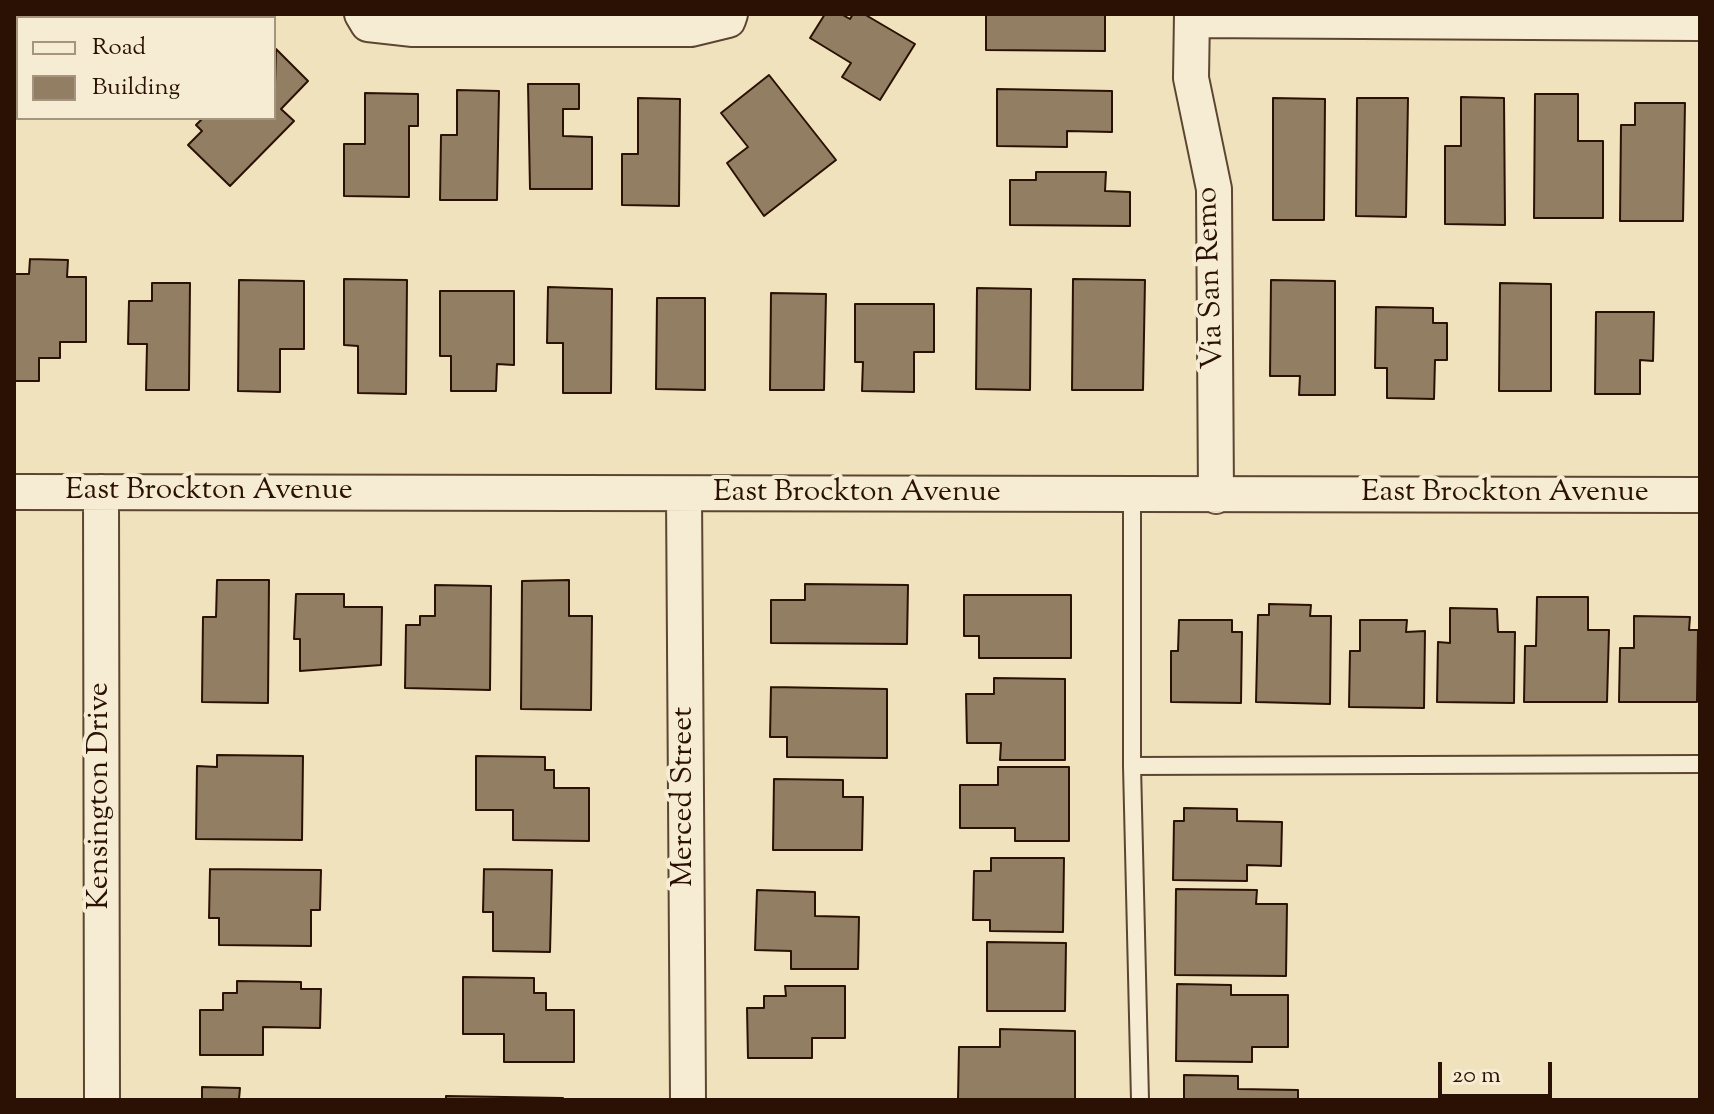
<!DOCTYPE html>
<html>
<head>
<meta charset="utf-8">
<style>
  body { margin:0 }
  #map { position:relative; width:1714px; height:1114px; overflow:hidden; background:#f0e2bc; font-family:"Sorts Mill Goudy",serif }
  canvas { display:block }
  .frame { position:absolute; inset:0; border:16px solid #2b1103; pointer-events:none }
  .legend { position:absolute; left:16px; top:16px; width:260px; height:104px; box-sizing:border-box; background:#f5ecd3; border:2px solid #a49480; margin:0; padding:10px 14px; list-style:none; font-size:24px; color:#2b1103 }
  .legend li { display:flex; align-items:center; gap:16px; height:40px }
  .legend b { width:40px; border:2px solid #a49480 }
  .scale { position:absolute; left:1438px; top:1062px; width:114px; height:36px; box-sizing:border-box; border:4px solid #2b1103; border-top:0; padding-left:10px; font-size:24px; line-height:28px; white-space:nowrap; color:#2b1103; -webkit-text-stroke:6px #f5ecd3; paint-order:stroke }
</style>
</head>
<body>
<div id="map">
<canvas width="1714" height="1114"></canvas>
<div class="frame"></div>
<ul class="legend">
<li><b style="height:10px;background:#f5ecd3"></b>Road</li>
<li><b style="height:22px;background:#917e63"></b>Building</li>
</ul>
<div class="scale">20 m</div>
</div>
<script>
const g = document.querySelector('canvas').getContext('2d');
g.lineJoin = 'round';
function fillPath(path, color) { g.fillStyle = color; g.fill(path, 'evenodd'); }
const shape = rows => new Path2D(rows.map(r => 'M' + r).join(''));
function stroke(path, color, width, dash) { g.strokeStyle = color; g.lineWidth = width; g.lineCap = dash ? 'butt' : 'round'; g.setLineDash(dash || []); g.stroke(path); }
function write(font, color, halo, rows, align = 'center') {
  g.font = font + ' "Sorts Mill Goudy",serif'; g.lineWidth = 8; g.setLineDash([]); g.textBaseline = 'middle'; g.strokeStyle = halo; g.fillStyle = color; for (const [text, x, y, turn = 0] of rows) {
    g.save(); g.translate(x, y); g.rotate((+turn || 0) * Math.PI / 180); g.textAlign = isNaN(turn) ? turn : align; if (halo) g.strokeText(text, 0, 0); g.fillText(text, 0, 0); g.restore();
  }
}
const building = shape([
  [164,14,263,14,264,18,164,18,164,14],
  [825,14,841,14,850,19,853,14,864,14,915,44,880,100,842,77,851,63,810,38,825,14],
  [986,14,1105,14,1105,51,986,50,986,14],
  [276,49,308,81,281,109,294,121,230,186,188,145,202,131,196,125,203,118,274,118,276,49],
  [769,75,836,160,764,216,727,163,748,147,721,113,769,75],
  [528,84,579,84,579,109,563,109,563,136,592,137,592,189,530,189,528,84],
  [997,89,1112,91,1112,132,1067,131,1067,147,997,146,997,89],
  [457,90,499,91,497,200,440,200,441,135,457,135,457,90],
  [365,93,418,94,418,126,409,126,409,197,344,196,344,144,365,144,365,93],
  [1535,94,1578,94,1578,141,1603,141,1603,218,1534,218,1535,94],
  [1461,97,1504,98,1505,225,1445,224,1445,146,1461,146,1461,97],
  [638,98,680,99,679,206,622,205,622,154,638,154,638,98],
  [1273,98,1325,99,1324,220,1273,220,1273,98],
  [1357,98,1408,98,1406,217,1356,216,1357,98],
  [1635,103,1685,103,1683,221,1620,221,1621,125,1635,125,1635,103],
  [1036,172,1106,172,1105,191,1130,192,1130,226,1010,225,1010,180,1036,180,1036,172],
  [30,259,68,260,67,277,86,277,86,342,60,342,60,358,39,358,39,381,14,381,14,274,29,274,30,259],
  [344,279,407,280,406,394,358,393,358,346,344,345,344,279],
  [1073,279,1145,280,1143,390,1072,390,1073,279],
  [239,280,304,281,304,349,280,349,280,392,238,391,239,280],
  [1271,280,1335,281,1335,395,1299,395,1300,376,1270,376,1271,280],
  [152,283,190,283,189,390,146,390,147,344,128,344,129,301,152,301,152,283],
  [1500,283,1551,284,1551,391,1499,391,1500,283],
  [548,287,612,289,611,393,563,393,563,343,547,343,548,287],
  [977,288,1031,289,1030,390,976,389,977,288],
  [440,291,514,291,514,365,497,364,496,391,451,391,451,356,440,356,440,291],
  [771,293,826,294,824,390,770,390,771,293],
  [657,298,705,298,705,390,656,389,657,298],
  [855,304,934,304,934,352,914,352,914,392,862,391,863,362,855,362,855,304],
  [1376,307,1433,308,1433,323,1447,323,1447,360,1435,360,1434,399,1387,398,1387,368,1375,368,1376,307],
  [1596,312,1654,312,1653,361,1640,360,1640,394,1595,394,1596,312],
  [217,580,269,580,268,703,202,702,203,617,216,617,217,580],
  [569,580,569,616,592,616,591,710,521,709,522,581,569,580],
  [805,584,908,585,907,644,771,643,771,600,805,600,805,584],
  [435,585,491,586,490,690,405,688,406,625,420,625,420,616,435,616,435,585],
  [296,594,344,594,344,607,382,607,381,665,300,671,300,639,294,639,296,594],
  [964,595,1071,595,1071,658,979,658,979,636,964,636,964,595],
  [1537,597,1588,597,1588,630,1609,630,1607,702,1524,702,1525,646,1536,646,1537,597],
  [1269,604,1311,605,1310,616,1331,616,1330,704,1256,702,1258,615,1269,615,1269,604],
  [1450,608,1497,609,1498,632,1515,632,1514,703,1437,702,1438,642,1450,643,1450,608],
  [1634,616,1690,617,1689,630,1698,630,1697,702,1619,702,1620,648,1634,648,1634,616],
  [1179,620,1232,620,1232,632,1242,632,1241,703,1171,702,1171,651,1178,651,1179,620],
  [1360,620,1407,620,1406,632,1425,631,1424,708,1349,707,1350,651,1360,651,1360,620],
  [994,678,1065,679,1065,760,1000,760,1001,743,967,743,966,694,994,694,994,678],
  [771,687,887,689,887,758,787,757,787,737,770,737,771,687],
  [217,755,303,756,302,840,196,839,197,766,217,767,217,755],
  [476,756,545,757,545,770,554,770,554,788,589,788,589,841,513,840,513,810,476,810,476,756],
  [998,767,1069,767,1069,841,1015,841,1015,828,960,828,960,785,998,785,998,767],
  [774,779,843,780,843,797,863,797,862,850,773,850,774,779],
  [1184,808,1237,809,1237,821,1282,822,1281,866,1247,865,1247,881,1173,880,1174,821,1184,821,1184,808],
  [991,858,1064,858,1063,932,990,931,990,920,973,920,974,871,991,871,991,858],
  [210,869,321,870,320,910,311,910,311,946,219,945,219,918,209,918,210,869],
  [484,869,552,870,550,952,493,951,493,912,483,912,484,869],
  [1176,889,1257,890,1256,904,1287,904,1286,976,1175,975,1176,889],
  [757,890,815,892,815,916,859,917,858,969,791,969,791,951,755,950,757,890],
  [987,942,1066,943,1065,1011,987,1011,987,942],
  [463,977,534,978,534,993,546,993,546,1010,574,1010,574,1062,504,1062,504,1034,463,1034,463,977],
  [237,981,301,982,301,989,321,989,320,1028,263,1027,263,1055,200,1055,200,1010,223,1010,223,993,237,993,237,981],
  [1177,984,1231,985,1231,995,1288,995,1288,1047,1252,1047,1252,1062,1176,1061,1177,984],
  [785,986,845,986,845,1038,812,1038,812,1058,748,1058,747,1008,764,1008,764,996,786,996,785,986],
  [1000,1029,1075,1031,1075,1100,958,1100,959,1047,1000,1047,1000,1029],
  [1184,1075,1238,1076,1238,1089,1298,1090,1298,1100,1184,1100,1184,1075],
  [202,1087,240,1088,239,1099,322,1100,202,1100,202,1087],
  [446,1096,563,1098,563,1100,446,1100,446,1096]
]);
const lane = shape([
  [1132,497,1132,766,1140,1100],
  [1132,766,1700,764]
]);
const street = shape([
  [362,14,368,24,413,29,691,29,728,20,730,14],
  [1192,14,1191,78,1214,189,1216,496],
  [1192,20,1700,23],
  [14,492,1700,495],
  [101,492,102,1100],
  [684,494,688,1100]
]);
const streetNames = [
  ["Via San Remo",1213,278,-92],
  ["East Brockton Avenue",209,493],
  ["East Brockton Avenue",857,495],
  ["East Brockton Avenue",1505,495],
  ["Kensington Drive",102,796,-90],
  ["Merced Street",686,797,-90]
];
fillPath(building, '#917e63');
stroke(building, '#2b1103', 2);
stroke(lane, '#5c4531', 20);
stroke(street, '#5c4531', 38);
stroke(lane, '#f5ecd3', 16);
stroke(street, '#f5ecd3', 34);
write('30px', '#2b1103', '#f5ecd3', streetNames);
</script>
</body>
</html>
